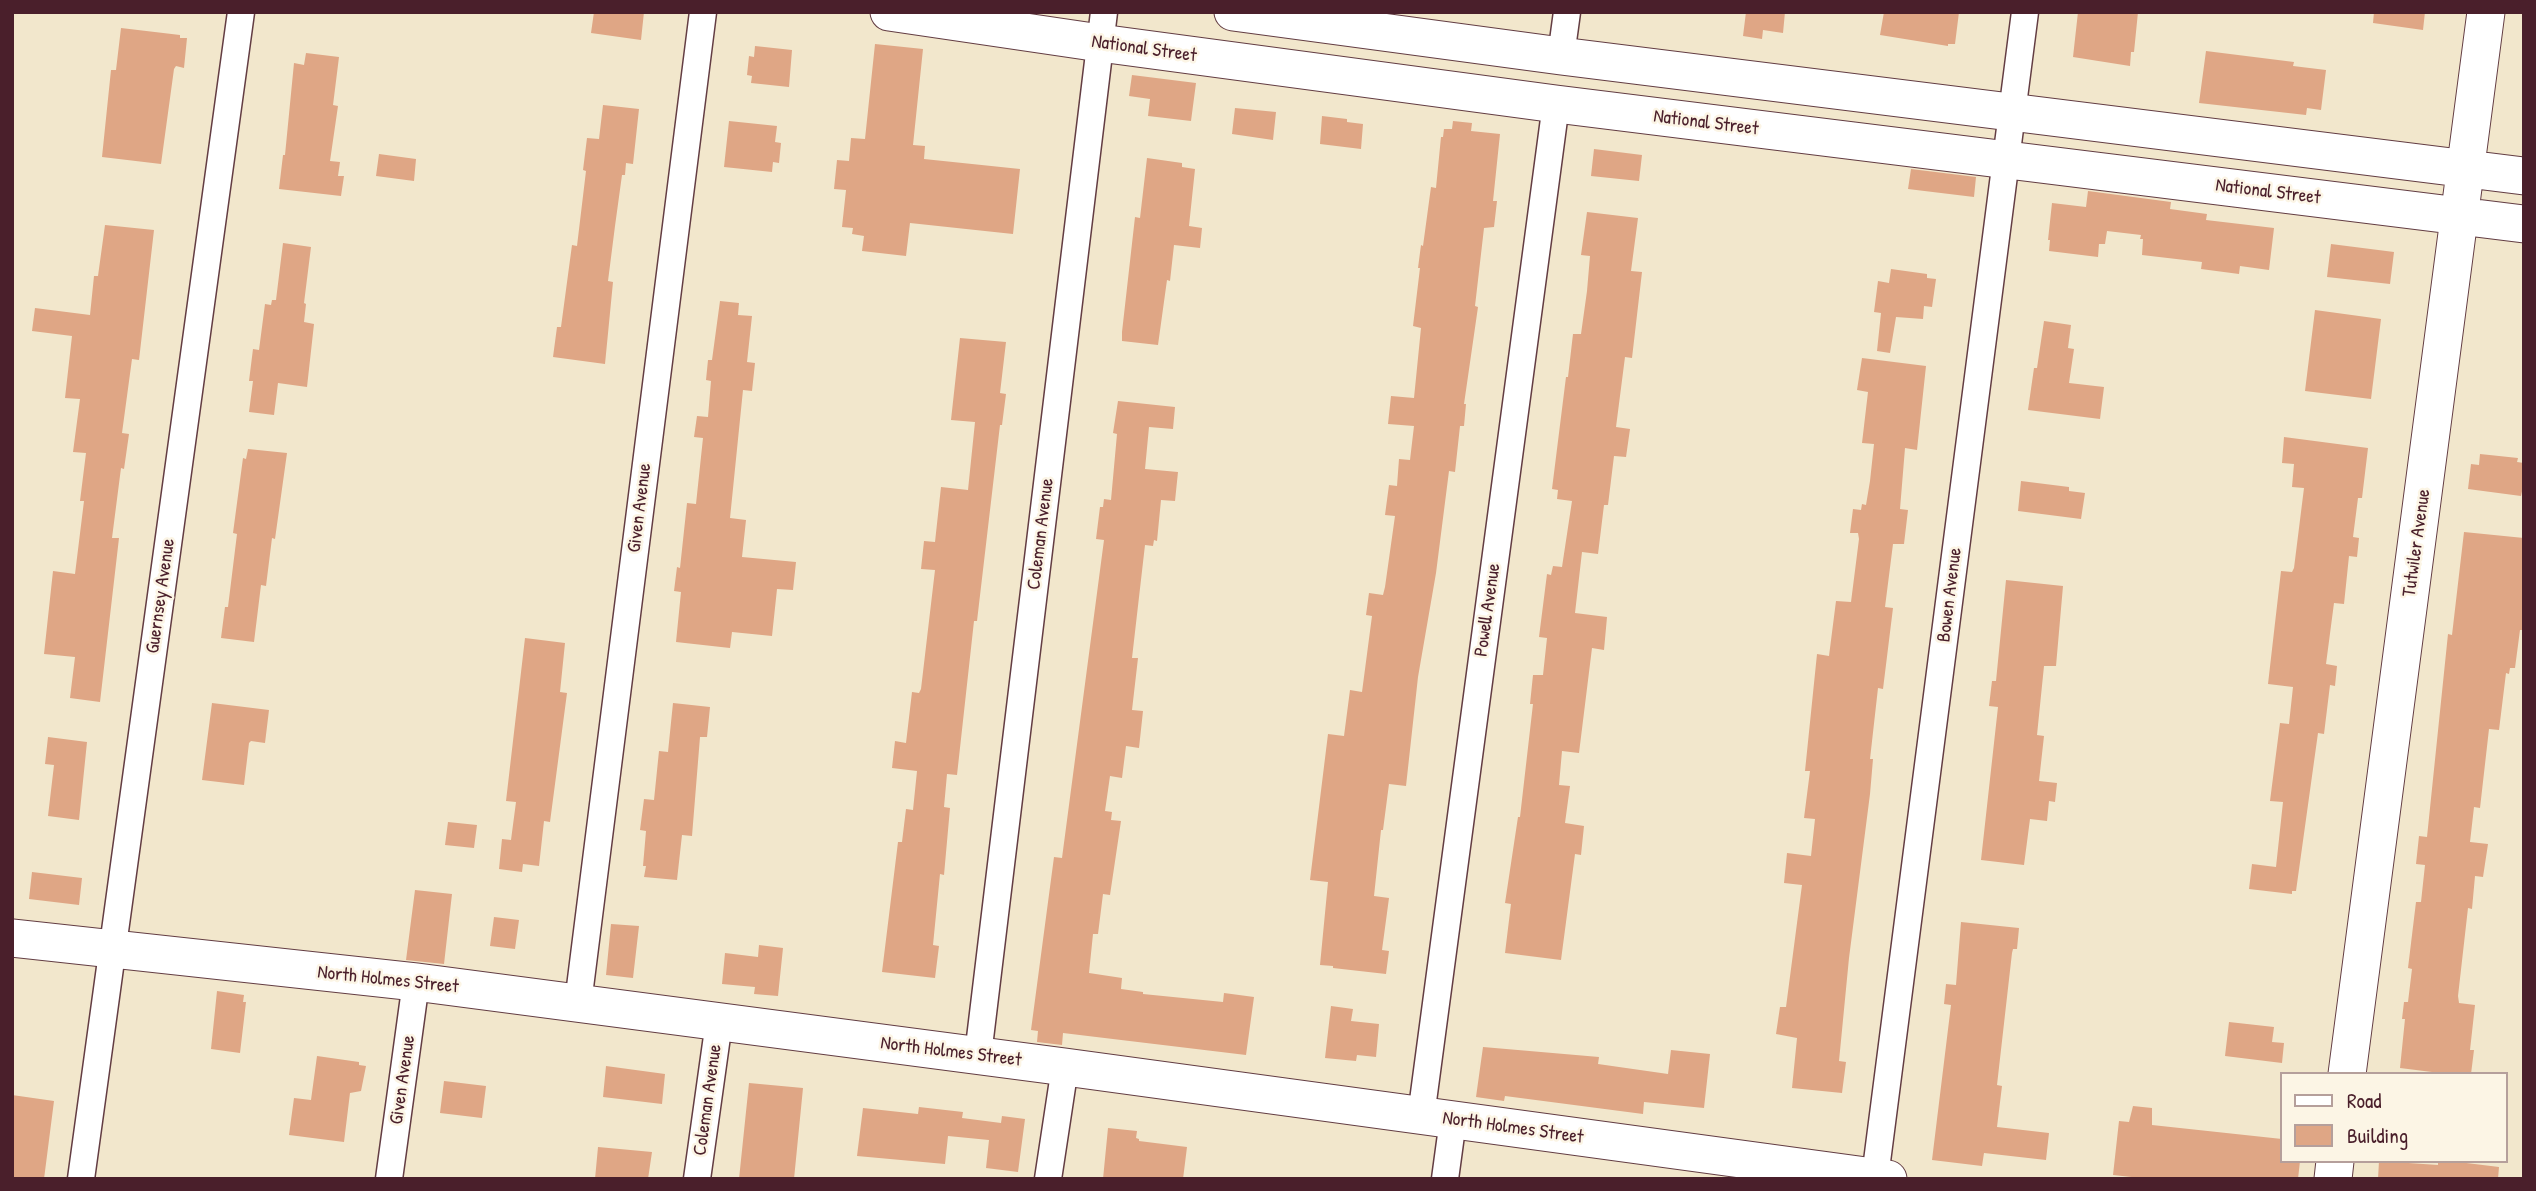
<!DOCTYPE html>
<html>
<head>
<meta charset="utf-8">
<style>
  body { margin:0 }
  #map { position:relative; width:2536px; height:1191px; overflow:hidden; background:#f2e7cc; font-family:"Patrick Hand",sans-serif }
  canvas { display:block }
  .frame { position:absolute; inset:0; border:14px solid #4a1f2b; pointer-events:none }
  .legend { position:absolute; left:2280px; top:1072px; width:228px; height:91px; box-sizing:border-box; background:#fcf5e5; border:2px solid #b59f9b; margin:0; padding:9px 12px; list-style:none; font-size:21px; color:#4a1f2b }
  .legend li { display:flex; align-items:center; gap:14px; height:35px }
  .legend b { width:35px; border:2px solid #b59f9b }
</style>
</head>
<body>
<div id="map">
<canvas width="2536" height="1191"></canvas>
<div class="frame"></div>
<ul class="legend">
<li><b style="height:9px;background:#fff"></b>Road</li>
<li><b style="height:19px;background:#dfa685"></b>Building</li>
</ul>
</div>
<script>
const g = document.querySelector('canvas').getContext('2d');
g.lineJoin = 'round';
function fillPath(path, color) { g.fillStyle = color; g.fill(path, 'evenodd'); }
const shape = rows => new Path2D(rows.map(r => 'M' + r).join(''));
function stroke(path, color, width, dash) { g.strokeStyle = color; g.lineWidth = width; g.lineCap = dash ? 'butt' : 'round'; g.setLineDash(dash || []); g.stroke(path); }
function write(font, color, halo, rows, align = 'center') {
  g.font = font + ' "Patrick Hand",sans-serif'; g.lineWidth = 5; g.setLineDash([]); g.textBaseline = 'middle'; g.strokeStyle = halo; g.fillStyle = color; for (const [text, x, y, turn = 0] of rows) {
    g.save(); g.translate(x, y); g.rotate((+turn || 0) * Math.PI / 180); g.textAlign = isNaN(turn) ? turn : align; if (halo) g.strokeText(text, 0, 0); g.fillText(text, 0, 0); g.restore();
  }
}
const building = shape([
  [594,12,644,12,641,40,591,33],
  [1746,12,1785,12,1783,33,1763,30,1762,39,1743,36],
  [1884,12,1959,12,1955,44,1948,44,1948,46,1880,35],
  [2078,12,2138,12,2134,52,2131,52,2130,66,2073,57],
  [2374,12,2425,12,2423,30,2373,23],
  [121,28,180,35,180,38,187,38,184,68,176,66,174,69,161,164,102,157,111,70,116,70],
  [875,44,923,49,913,145,925,146,924,159,1020,169,1013,234,910,223,906,256,862,251,864,236,852,234,853,228,842,227,846,190,834,189,837,160,849,161,851,138,865,139],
  [755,46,792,50,789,87,751,83,752,76,747,75,749,56,754,57],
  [2206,51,2294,62,2293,66,2326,70,2321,110,2307,108,2306,115,2199,103],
  [306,53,339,57,333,105,338,106,330,161,340,162,338,176,344,176,341,196,279,189,283,155,285,155,294,63,304,65],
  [1132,75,1196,83,1191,121,1148,116,1150,99,1129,96],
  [603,105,639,109,633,164,626,163,625,175,622,175,615,226,608,281,613,282,605,364,553,357,557,327,561,327,572,245,577,246,586,171,583,170,587,138,599,139],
  [1235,108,1276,112,1273,140,1232,134],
  [1322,116,1347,119,1347,122,1363,124,1361,149,1320,144],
  [729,121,777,126,775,142,781,143,779,163,773,162,772,172,724,167],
  [1453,121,1472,123,1471,131,1500,134,1493,201,1497,201,1494,227,1484,228,1475,306,1478,307,1464,404,1466,404,1464,426,1460,426,1455,472,1449,471,1436,573,1418,677,1406,786,1389,784,1383,830,1381,830,1374,896,1389,898,1382,950,1389,951,1386,974,1333,968,1333,966,1320,965,1328,882,1310,880,1328,734,1344,736,1350,690,1362,692,1372,616,1366,615,1369,593,1383,595,1385,587,1395,516,1385,515,1389,485,1397,486,1399,459,1410,460,1414,426,1388,424,1391,396,1414,398,1421,328,1413,326,1420,268,1418,268,1421,245,1423,246,1431,187,1436,188,1441,137,1443,137,1444,129,1452,129],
  [1594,149,1642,155,1639,181,1591,176],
  [379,154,416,159,414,181,376,176],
  [1147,158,1182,163,1182,167,1195,169,1189,226,1202,228,1200,248,1174,245,1170,281,1167,280,1158,345,1122,341,1122,332,1135,217,1140,218],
  [1911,169,1976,177,1974,197,1908,189],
  [2088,191,2171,202,2170,209,2207,214,2206,220,2274,228,2269,270,2240,266,2239,274,2201,269,2202,262,2142,255,2143,239,2140,239,2141,235,2107,231,2105,244,2099,244,2098,257,2049,251,2050,240,2048,240,2052,203,2086,207],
  [1587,212,1638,218,1631,271,1642,272,1632,358,1625,357,1616,427,1630,429,1626,457,1614,456,1608,505,1604,505,1598,554,1582,552,1575,613,1607,617,1604,650,1592,648,1579,753,1562,751,1559,785,1570,786,1565,823,1584,826,1581,855,1575,854,1561,960,1505,953,1511,904,1505,903,1518,817,1520,817,1533,704,1530,704,1533,675,1543,675,1547,638,1539,637,1547,574,1551,575,1553,566,1562,567,1572,501,1557,499,1558,490,1552,489,1566,377,1568,377,1573,334,1581,334,1587,291,1590,256,1581,255],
  [105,225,154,230,139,360,132,359,122,433,129,434,124,469,121,468,112,538,119,538,100,702,70,698,75,657,44,654,53,571,75,574,84,501,80,501,86,453,73,452,80,399,65,398,72,336,32,331,35,308,90,315,94,276,98,276],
  [283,243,311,247,304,303,306,304,304,322,314,324,307,387,278,383,274,415,249,412,253,381,249,381,253,349,259,350,265,304,271,305,272,300,276,300],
  [2331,244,2394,252,2390,284,2327,277],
  [1891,269,1927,274,1927,278,1936,279,1932,307,1924,306,1923,319,1896,317,1890,353,1877,351,1881,313,1874,312,1878,281,1889,283],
  [720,301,739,303,738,315,752,316,747,362,755,363,752,391,743,390,730,518,746,520,742,557,796,562,793,590,777,589,772,636,732,632,730,648,676,642,681,592,674,591,677,567,680,568,687,503,696,504,703,438,694,437,697,416,708,417,711,381,706,380,708,360,712,360],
  [2315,310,2381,319,2371,399,2305,391],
  [2044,321,2071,325,2068,348,2074,349,2069,383,2104,387,2100,419,2028,410,2034,368,2037,368],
  [960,338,1006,342,1000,393,1006,394,1002,425,1000,425,977,621,974,621,957,775,947,774,944,807,950,808,944,875,940,874,933,945,939,946,935,978,882,972,898,842,902,842,906,809,913,810,917,771,892,768,895,741,906,743,912,692,919,693,921,689,935,570,921,569,924,541,935,542,941,487,968,490,975,422,951,420],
  [1862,358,1926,366,1917,450,1905,448,1900,509,1908,510,1904,544,1893,544,1885,607,1893,608,1883,689,1878,688,1870,759,1873,759,1870,794,1849,958,1839,1061,1846,1062,1842,1093,1792,1088,1797,1038,1776,1034,1780,1007,1786,1007,1802,885,1784,883,1787,853,1811,856,1815,819,1804,818,1810,771,1805,771,1817,654,1829,656,1836,601,1851,602,1859,539,1858,533,1850,533,1853,509,1861,510,1862,504,1866,505,1870,481,1874,444,1862,443,1868,392,1857,390],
  [1118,401,1175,407,1173,429,1149,427,1145,469,1178,472,1175,501,1161,500,1157,541,1154,540,1153,546,1145,545,1132,658,1138,658,1132,710,1143,711,1139,748,1126,746,1122,778,1110,776,1105,811,1112,812,1111,820,1121,821,1110,895,1103,894,1098,934,1093,934,1089,973,1122,978,1121,989,1143,992,1143,994,1223,1002,1224,993,1254,997,1246,1055,1063,1033,1062,1045,1037,1042,1038,1031,1031,1030,1054,857,1062,858,1104,540,1096,539,1100,507,1103,507,1104,499,1111,500,1117,434,1113,433],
  [2284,437,2368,448,2362,498,2358,498,2353,537,2359,538,2357,557,2349,556,2344,604,2334,603,2326,664,2337,666,2335,686,2330,685,2324,734,2318,733,2296,891,2292,891,2292,894,2249,889,2252,864,2276,867,2283,802,2270,801,2280,723,2289,724,2293,687,2268,684,2281,571,2292,572,2294,568,2304,488,2292,487,2294,464,2282,463],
  [248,449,287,453,275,539,272,538,266,586,261,585,254,642,221,638,225,607,228,607,237,534,233,533,243,458,246,459],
  [2480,454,2518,458,2517,462,2524,463,2524,482,2521,496,2468,489,2471,464,2479,465],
  [2021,481,2069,487,2069,491,2085,493,2081,519,2018,511],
  [2464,532,2524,538,2524,630,2520,630,2515,668,2510,668,2509,674,2506,673,2499,730,2489,729,2480,808,2474,807,2470,842,2488,844,2483,877,2475,876,2472,909,2468,908,2458,996,2459,1003,2475,1005,2470,1050,2474,1050,2471,1074,2448,1074,2400,1068,2405,1019,2402,1019,2404,1002,2408,1002,2412,969,2408,968,2416,902,2421,902,2425,865,2416,864,2419,836,2427,837,2448,634,2452,635],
  [2006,580,2063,586,2056,666,2044,666,2037,735,2044,736,2039,781,2057,783,2055,802,2049,801,2047,821,2030,819,2024,865,1981,860,1998,707,1989,706,1992,681,1996,681],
  [525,638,565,643,560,692,567,693,550,822,544,821,539,866,523,864,522,872,499,869,502,839,511,840,516,802,506,801],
  [212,703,269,710,265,743,251,741,249,743,244,785,202,780],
  [673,703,710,707,707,737,700,737,692,836,682,835,677,880,644,877,646,866,643,866,646,831,640,830,644,799,654,800,659,751,668,752],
  [48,737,87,742,79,820,48,816,54,765,45,764],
  [448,822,477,825,474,848,445,845],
  [32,872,82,878,79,905,29,899],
  [415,890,452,894,444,964,406,960],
  [494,917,519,920,515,949,490,946],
  [1961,922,2019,928,2017,949,2013,949,2012,953,1997,1085,2002,1086,1997,1127,2049,1133,2046,1160,1984,1153,1982,1166,1932,1160,1951,1005,1944,1004,1946,984,1956,985],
  [611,924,639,926,633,978,606,975],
  [759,945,783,948,778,996,754,994,755,987,722,984,725,953,758,957],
  [217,991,244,995,243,1002,246,1002,240,1053,211,1049],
  [1331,1006,1353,1009,1351,1021,1379,1024,1376,1057,1357,1055,1356,1061,1325,1058],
  [2229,1022,2274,1027,2272,1042,2284,1043,2282,1063,2225,1056],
  [1483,1047,1599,1057,1598,1064,1668,1074,1671,1050,1710,1054,1704,1108,1644,1102,1643,1114,1505,1096,1504,1101,1476,1097],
  [317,1056,359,1062,359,1065,366,1066,361,1091,350,1093,344,1142,289,1135,294,1098,311,1100],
  [606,1066,665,1074,662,1104,603,1097],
  [444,1081,486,1086,482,1118,440,1113],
  [749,1083,803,1088,794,1179,739,1179],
  [12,1095,54,1101,44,1179,12,1179],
  [2133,1106,2152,1108,2152,1125,2282,1139,2282,1161,2300,1161,2298,1179,2150,1179,2113,1175,2119,1121,2129,1122],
  [919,1107,963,1112,962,1118,1001,1123,1002,1116,1025,1119,1018,1172,986,1168,989,1140,948,1136,945,1164,857,1156,863,1108,918,1114],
  [1108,1128,1137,1131,1136,1138,1139,1139,1139,1141,1187,1147,1183,1179,1103,1179],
  [598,1147,652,1152,648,1179,595,1179],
  [2379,1161,2438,1165,2438,1161,2450,1161,2499,1167,2498,1179,2378,1179]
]);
const street = shape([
  [1561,56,1567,12],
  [578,1003,703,12],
  [978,1055,1104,12],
  [1421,1116,1556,104],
  [1875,1177,2025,12],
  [81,1179,241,12],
  [389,1179,416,982],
  [697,1179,719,1022],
  [1048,1179,1065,1067],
  [1445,1179,1453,1120]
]);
const secondary = shape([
  [889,12,1100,43,1556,104,2524,224],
  [1233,12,1561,56,2524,176],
  [12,938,416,982,1065,1067,1888,1179],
  [2347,1074,2486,12],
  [2333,1179,2335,1161]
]);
const streetNames = [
  ["National Street",1144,49,8],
  ["National Street",1706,123,7],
  ["National Street",2268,192,7],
  ["Given Avenue",640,508,-83],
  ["Coleman Avenue",1041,534,-83],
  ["Tutwiler Avenue",2417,543,-82],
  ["Bowen Avenue",1950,595,-83],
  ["Guernsey Avenue",161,596,-82],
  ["Powell Avenue",1488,610,-82],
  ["North Holmes Street",388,980,6],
  ["North Holmes Street",951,1052,7],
  ["Given Avenue",403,1080,-82],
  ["Coleman Avenue",708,1100,-82],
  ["North Holmes Street",1513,1128,8]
];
fillPath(building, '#dfa685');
stroke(street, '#633d43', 29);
stroke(secondary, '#633d43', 39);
stroke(street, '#fff', 26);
stroke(secondary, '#fff', 37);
write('19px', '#4a1f2b', '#fcf5e5', streetNames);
</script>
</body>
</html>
